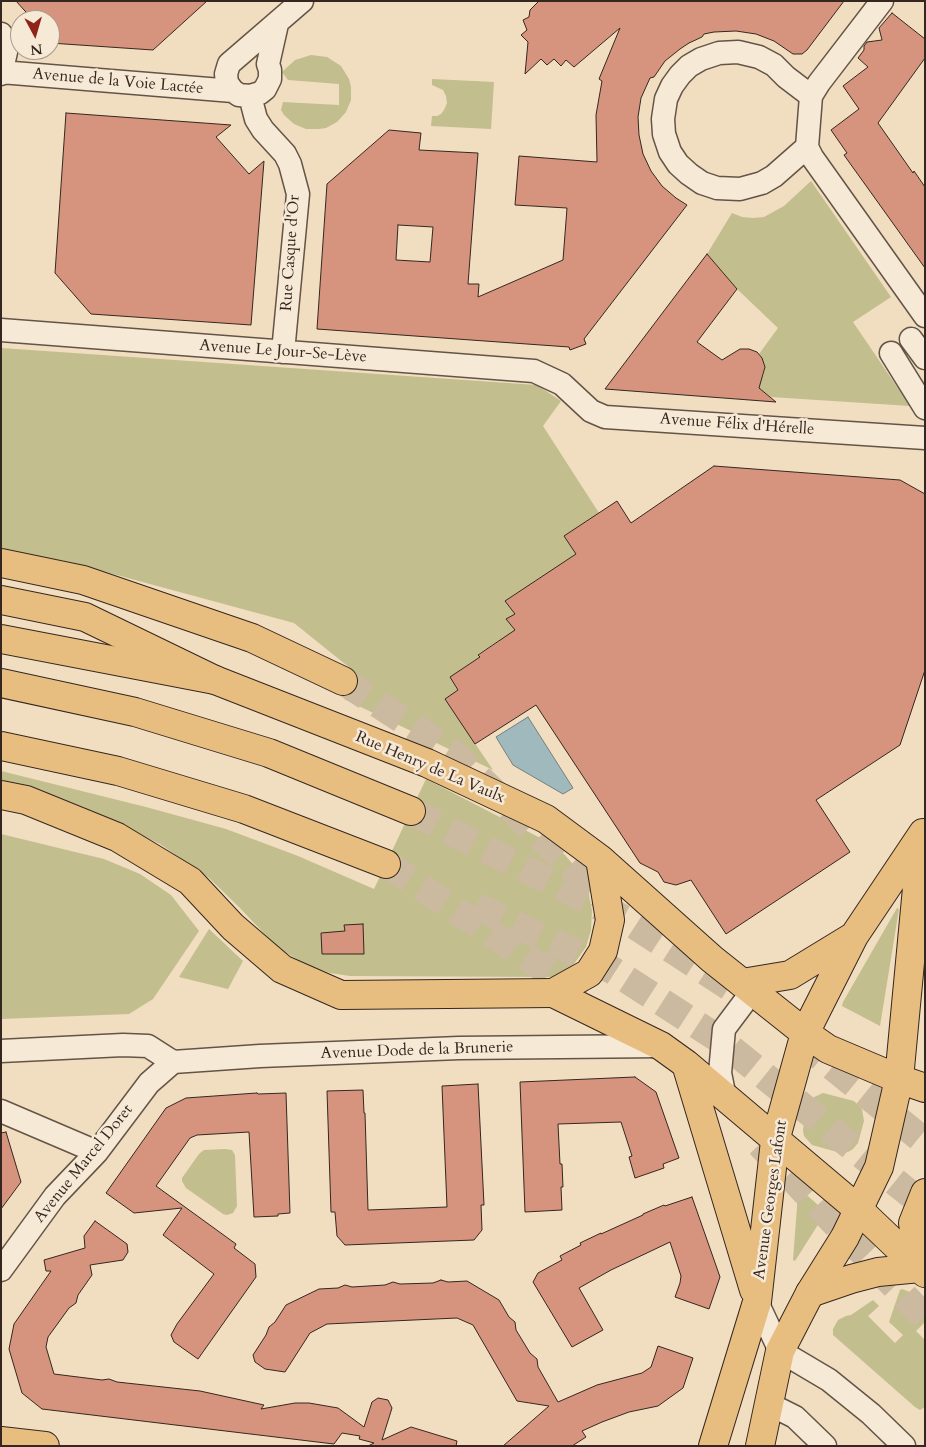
<!DOCTYPE html>
<html>
<head>
<meta charset="utf-8">
<style>
  body { margin:0 }
  #map { position:relative; width:926px; height:1447px; overflow:hidden; background:#f1ddc0; font-family:Cardo,serif }
  canvas { display:block }
  .frame { position:absolute; inset:0; border:2px solid #35271f; pointer-events:none }
  .north { position:absolute; left:10px; top:10px; width:50px; height:50px; box-sizing:border-box; background:#f6e9d6; border:1px solid #a99b8d; border-radius:50%; rotate:174deg; font-size:14px; font-weight:700; line-height:20px; text-align:center; color:#35271f }
  .north::after { content:''; display:block; margin:auto; width:18px; height:22px; background:#8f2418; clip-path:polygon(50% 0,100% 100%,50% 72%,0 100%) }
</style>
</head>
<body>
<div id="map">
<canvas width="926" height="1447"></canvas>
<div class="frame"></div>
<div class="north">N</div>
</div>
<script>
const g = document.querySelector('canvas').getContext('2d');
g.lineJoin = 'round';
function fillPath(path, color) { g.fillStyle = color; g.fill(path, 'evenodd'); }
const shape = rows => new Path2D(rows.map(r => 'M' + r).join(''));
function stroke(path, color, width, dash) { g.strokeStyle = color; g.lineWidth = width; g.lineCap = dash ? 'butt' : 'round'; g.setLineDash(dash || []); g.stroke(path); }
function write(font, color, halo, rows, align = 'center') {
  g.font = font + ' Cardo,serif'; g.lineWidth = 5; g.setLineDash([]); g.textBaseline = 'middle'; g.strokeStyle = halo; g.fillStyle = color; for (const [text, x, y, turn = 0] of rows) {
    g.save(); g.translate(x, y); g.rotate((+turn || 0) * Math.PI / 180); g.textAlign = isNaN(turn) ? turn : align; if (halo) g.strokeText(text, 0, 0); g.fillText(text, 0, 0); g.restore();
  }
}
const green = shape([
  [311,55,327,57,341,66,349,79,351,87,351,100,346,112,337,122,326,128,319,129,306,129,294,124,284,115,281,110,283,102,339,105,339,84,288,80,282,72,295,60],
  [432,79,494,82,491,129,431,126,432,116,437,116,441,114,444,110,447,103,446,96,443,90,432,85],
  [811,181,891,297,853,322,910,406,771,397,756,386,763,376,765,367,764,363,759,354,778,328,737,289,707,254,732,213,742,217,754,218,764,217,784,206],
  [1,348,537,385,561,401,543,426,599,513,564,536,576,554,505,601,515,614,507,620,517,633,495,643,478,654,480,657,450,677,458,690,445,699,493,770,344,699,350,668,294,623,65,561,1,550],
  [1,771,146,807,226,829,298,856,374,889,426,779,548,842,564,854,578,870,588,890,592,911,591,930,586,947,574,964,561,974,551,977,350,976,330,973,307,965,278,948,239,907,209,878,160,844,91,812,26,787,1,781],
  [1,834,104,859,140,874,171,895,199,931,153,999,129,1014,1,1019],
  [897,908,899,909,880,1026,842,1006,843,1002],
  [209,929,243,961,228,989,179,977],
  [823,1093,854,1101,862,1109,864,1121,858,1143,853,1149,848,1152,841,1153,812,1145,804,1136,803,1130,806,1107,809,1101,812,1098],
  [225,1149,232,1150,235,1155,237,1206,233,1213,227,1215,223,1214,186,1188,182,1181,182,1178,199,1154,204,1150],
  [802,1191,826,1212,795,1261,793,1260,798,1194],
  [902,1289,925,1298,925,1322,916,1331,925,1340,925,1407,920,1410,915,1407,833,1335,833,1329,838,1320,846,1316,851,1315,873,1300,879,1306,868,1316,895,1343,903,1335,889,1322,900,1290]
]);
const water = shape([
  [528,717,573,788,563,794,513,765,496,737,528,717]
]);
const building = shape([
  [16,1,207,1,153,50,50,43,50,20,33,20,16,1],
  [539,1,844,1,807,50,802,54,793,54,774,41,756,34,736,31,714,32,704,34,702,37,689,43,680,49,665,61,654,77,650,78,641,98,638,117,639,135,643,154,651,171,662,186,676,198,687,205,584,339,586,344,570,350,569,347,317,329,327,184,389,130,421,133,419,150,478,153,468,284,479,284,478,297,563,260,567,208,515,205,519,156,597,162,596,115,602,81,599,79,620,28,574,67,566,60,561,66,554,59,547,65,541,59,525,74,528,42,521,35,527,30,523,20,529,17,530,10,539,1],
  [398,225,433,227,430,262,396,260,398,225],
  [892,13,925,39,925,58,878,123,913,173,914,171,925,187,925,268,844,155,847,153,831,130,859,109,843,86,868,67,858,58,864,50,864,46,867,42,882,40,879,28,892,13],
  [66,113,231,125,216,137,249,174,264,161,251,325,91,314,55,273,66,113],
  [707,254,737,289,697,342,722,360,740,349,749,349,757,352,762,358,765,367,759,388,776,402,605,389,707,254],
  [714,466,900,480,925,494,925,670,900,745,816,800,850,852,726,934,691,880,676,885,664,882,658,872,640,863,536,705,475,744,445,699,458,690,450,677,480,657,478,655,515,630,506,619,515,614,505,601,576,554,564,536,617,501,631,523,714,466],
  [363,924,364,954,322,954,321,933,345,931,344,925,363,924],
  [635,1077,656,1092,679,1158,663,1164,664,1168,635,1178,629,1157,632,1156,621,1122,558,1124,560,1164,562,1164,563,1187,561,1187,562,1210,525,1212,520,1082,635,1077],
  [478,1084,484,1205,481,1205,482,1230,474,1240,345,1245,337,1236,335,1212,331,1212,327,1091,363,1090,364,1113,365,1113,368,1210,447,1207,442,1086,478,1084],
  [257,1093,258,1094,286,1093,290,1213,278,1214,278,1216,254,1217,249,1132,197,1135,190,1138,156,1186,236,1244,234,1248,255,1264,256,1277,198,1359,174,1342,171,1335,177,1324,214,1274,163,1235,182,1208,134,1213,106,1193,166,1108,186,1098,257,1093],
  [6,1132,21,1182,1,1209,1,1133,6,1132],
  [692,1197,720,1277,709,1309,675,1297,680,1283,681,1276,670,1242,611,1270,579,1288,603,1330,572,1347,533,1282,538,1273,562,1260,560,1256,581,1245,580,1243,601,1233,601,1234,643,1215,643,1214,664,1205,665,1206,692,1197],
  [95,1221,127,1244,128,1252,123,1260,90,1265,92,1275,78,1295,76,1303,69,1308,48,1337,46,1347,54,1374,102,1380,109,1379,117,1382,200,1391,264,1405,261,1409,295,1403,309,1403,338,1408,364,1427,372,1402,378,1398,388,1400,392,1408,382,1440,411,1427,457,1441,456,1446,368,1446,374,1443,359,1439,360,1436,342,1433,334,1444,42,1409,22,1393,9,1349,14,1324,51,1271,46,1271,44,1260,85,1248,84,1236,95,1221],
  [441,1280,448,1282,467,1281,499,1300,509,1317,515,1322,516,1330,530,1353,537,1359,538,1367,558,1402,597,1385,642,1373,651,1367,658,1346,693,1358,683,1388,658,1406,629,1412,602,1422,582,1431,586,1437,572,1446,503,1446,549,1406,517,1401,473,1325,457,1318,327,1324,310,1333,285,1372,265,1369,255,1362,253,1355,266,1335,269,1327,275,1322,286,1305,319,1289,338,1288,345,1285,352,1287,385,1285,393,1282,400,1284,433,1283,441,1280]
]);
const highwayTunnel = shape([
  [343,681,452,752,607,901],
  [411,811,628,921,736,991],
  [386,864,515,949,586,998],
  [476,906,612,970,719,1039,925,1206],
  [800,1040,925,1142],
  [760,1144,925,1318]
]);
const minor = shape([
  [882,1,819,83,811,96,807,147,812,157,925,316],
  [277,24,268,64,270,70,270,79,265,89,260,93,250,96,239,95,233,91,227,83,226,74,229,64,302,1],
  [1,34,8,43,1,74],
  [1,72,233,91],
  [250,96,256,119,263,130,285,154,290,164,298,194,283,352],
  [807,147,774,176,762,183,740,189,717,188,702,183,689,174,678,164,670,152,664,134,663,119,666,99,672,86,680,75,689,66,701,59,719,53,738,52,759,57,774,65,786,77,811,96],
  [1,330,534,371,562,384,591,411,605,417,925,438],
  [911,339,925,358],
  [891,353,925,408],
  [1,1051,123,1045,148,1046,173,1062],
  [173,1062,260,1056,459,1048,661,1046],
  [725,1098,720,1073,724,1029,745,1001,755,993],
  [1,1111,97,1152],
  [1,1270,55,1196,97,1152,149,1083,173,1062],
  [757,1302,780,1351,829,1380,871,1414,904,1446],
  [769,1404,795,1417,825,1446]
]);
const major = shape([
  [1,600,85,617,215,680,427,763,546,819,600,859,712,959,805,1033,828,1049,899,1079,925,1088],
  [742,983,790,975,854,936],
  [553,993,661,1046,686,1064,859,1210],
  [553,993,589,973,603,951,610,920,600,859],
  [686,1064,754,1290],
  [1,1441,45,1446],
  [713,1446,757,1302,775,1141,805,1033,854,936,923,833],
  [760,1446,780,1351,810,1293,845,1237,879,1167,899,1079,922,835]
]);
const highway = shape([
  [1,563,83,580,252,638,343,681],
  [1,639,215,680],
  [1,683,135,712,269,753,411,811],
  [1,746,118,771,244,809,386,864],
  [1,795,26,800,117,837,190,881,233,927,282,969,341,995,553,993],
  [859,1210,925,1273],
  [810,1293,851,1279,878,1272,920,1268,913,1223,925,1193]
]);
const streetNames = [
  ["Avenue de la Voie Lactée",118,82,5],
  ["Rue Casque d'Or",291,253,-86],
  ["Avenue Le Jour-Se-Lève",283,352,4],
  ["Avenue Félix d'Hérelle",737,425,4],
  ["Rue Henry de La Vaulx",430,768,23],
  ["Avenue Dode de la Brunerie",417,1051,-2],
  ["Avenue Marcel Doret",84,1164,-51],
  ["Avenue Georges Lafont",771,1200,-82]
];
fillPath(green, '#c2be8d');
fillPath(water, '#a0b9bd');
stroke(water, '#757f7e', 1);
fillPath(building, '#d6947e');
stroke(building, '#35271f', 1);
stroke(highwayTunnel, '#cbb9a0', 28, [28, 14]);
stroke(minor, '#645447', 25);
stroke(major, '#35271f', 30);
stroke(highway, '#35271f', 30);
stroke(minor, '#f6e9d6', 22);
stroke(major, '#e8be80', 28);
stroke(highway, '#e8be80', 28);
write('16px', '#35271f', '#f6e9d6', streetNames);
</script>
</body>
</html>
